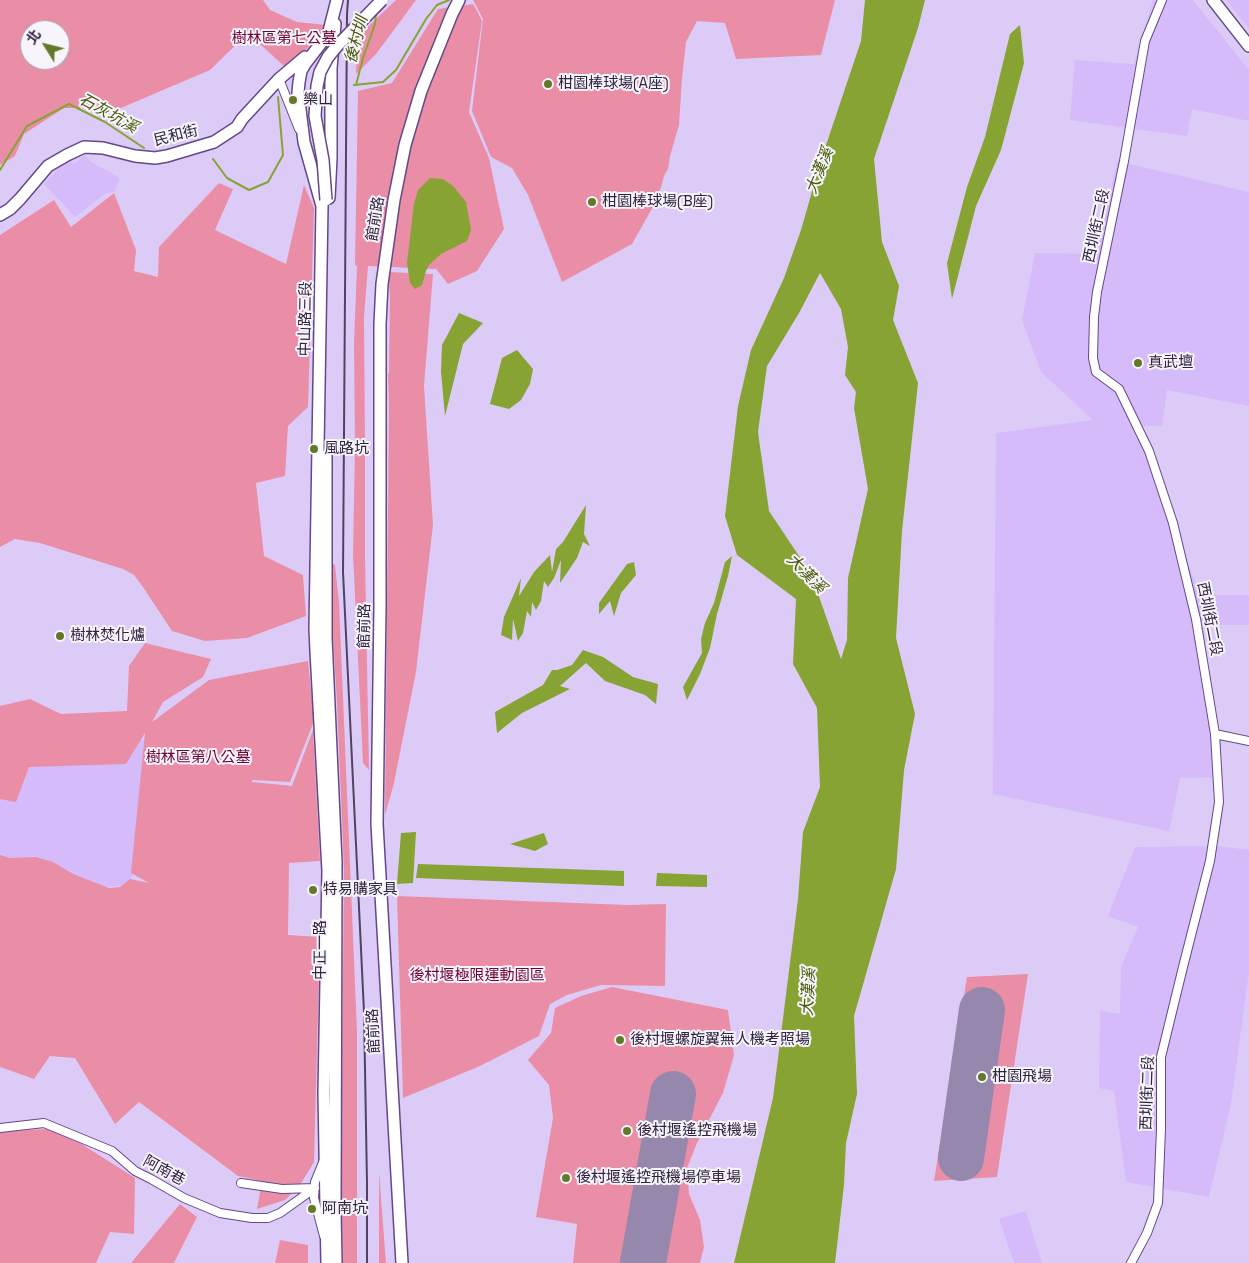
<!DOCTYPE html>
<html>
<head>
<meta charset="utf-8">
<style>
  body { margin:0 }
  #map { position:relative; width:1249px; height:1263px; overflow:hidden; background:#ddcbf7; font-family:"Space Grotesk","Noto Sans TC",sans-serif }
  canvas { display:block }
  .north { position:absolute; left:20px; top:20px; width:50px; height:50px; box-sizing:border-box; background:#f7f4fc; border:1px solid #a7a0b0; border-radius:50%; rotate:306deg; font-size:14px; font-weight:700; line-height:20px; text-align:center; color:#2f233e }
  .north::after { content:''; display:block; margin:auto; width:18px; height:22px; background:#637829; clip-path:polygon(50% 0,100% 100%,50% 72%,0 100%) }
</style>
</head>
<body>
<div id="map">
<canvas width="1249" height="1263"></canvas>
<div class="north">北</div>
</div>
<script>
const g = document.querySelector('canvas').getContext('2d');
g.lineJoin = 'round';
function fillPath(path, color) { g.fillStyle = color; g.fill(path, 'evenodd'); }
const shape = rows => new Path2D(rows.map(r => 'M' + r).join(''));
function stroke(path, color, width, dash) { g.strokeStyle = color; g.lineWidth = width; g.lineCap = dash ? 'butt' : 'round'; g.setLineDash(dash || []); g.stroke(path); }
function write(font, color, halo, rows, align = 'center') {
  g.font = font + ' "Space Grotesk","Noto Sans TC",sans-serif'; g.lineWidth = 4; g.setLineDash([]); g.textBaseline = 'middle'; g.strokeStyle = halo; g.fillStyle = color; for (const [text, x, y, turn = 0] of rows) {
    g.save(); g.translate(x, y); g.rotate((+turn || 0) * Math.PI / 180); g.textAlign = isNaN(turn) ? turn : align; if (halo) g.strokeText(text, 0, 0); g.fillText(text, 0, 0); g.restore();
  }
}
const built = shape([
  [1153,0,1193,0,1249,70,1249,121,1192,109,1187,136,1070,120,1075,60,1134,64],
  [1226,0,1249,0,1249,28],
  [85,155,91,162,120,178,114,192,106,193,75,217,44,184,61,166,71,161,74,164],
  [1117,161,1249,192,1249,406,1167,390,1162,426,1136,426,1200,595,1249,595,1249,625,1203,625,1222,777,1180,778,1169,831,993,794,996,433,1093,420,1041,372,1022,320,1035,253,1097,254],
  [134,734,149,744,137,868,127,885,101,888,0,858,0,736],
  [1218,846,1249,850,1249,971,1231,1104,1209,1197,1126,1182,1114,1091,1099,1088,1100,1011,1120,1014,1121,967,1138,927,1108,916,1135,847],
  [1026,1211,1042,1263,1014,1263,999,1219]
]);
const green = shape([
  [0,0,263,0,270,10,297,22,326,25,316,41,285,67,248,33,210,70,121,108,64,108,24,134,15,156,0,165],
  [30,30,60,30,60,60,30,60],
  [396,0,416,0,376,54,356,74,357,37],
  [473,0,835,0,821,55,736,59,725,23,697,21,686,42,682,78,679,125,670,156,668,169,664,176,658,198,632,244,562,282,528,195,512,168,491,157,472,111,483,19],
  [473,4,477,11,482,21,469,112,489,158,504,229,477,271,448,284,436,269,368,266,364,317,365,442,365,557,369,770,363,763,353,555,355,445,354,343,357,266,355,265,358,91,392,83,438,9],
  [219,183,233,189,215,230,286,264,304,185,314,208,308,407,288,426,285,476,256,483,264,556,303,575,306,616,247,638,205,641,172,631,143,587,134,575,123,569,40,543,15,539,0,547,0,235,54,200,71,227,114,193,136,250,134,271,158,277,159,247],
  [388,272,433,274,424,386,433,525,416,672,394,783,385,815,389,407,388,374,389,373,390,297],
  [333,564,335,565,339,602,357,1031,357,1263,343,1263,341,1182,344,870,337,703,331,606,331,565],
  [145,643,211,659,203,677,163,702,152,722,209,680,308,661,314,721,290,782,252,780,252,782,292,786,313,730,320,861,289,863,288,935,320,937,314,1162,300,1185,285,1200,257,1209,262,1181,238,1176,139,1102,115,1124,75,1058,50,1056,34,1079,0,1067,0,855,10,858,36,857,53,862,73,874,109,888,120,887,130,879,149,883,131,873,145,733,126,764,29,767,16,802,0,799,0,706,30,699,61,714,127,711,129,666],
  [397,896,627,905,666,904,665,986,601,985,567,995,550,1004,539,1036,480,1066,403,1098],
  [1028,974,997,1177,934,1181,967,977],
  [612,987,728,1010,734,1055,723,1093,697,1143,687,1168,689,1194,700,1220,704,1247,700,1263,573,1263,577,1224,536,1217,553,1118,549,1085,528,1060,551,1033,555,1008,581,996],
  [48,1129,80,1143,135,1178,134,1234,110,1232,96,1263,0,1263,0,1133,7,1131],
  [379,1172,386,1263,379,1263],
  [180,1204,197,1217,174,1263,131,1263],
  [280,1240,308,1245,308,1263,275,1263]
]);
const water = shape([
  [865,0,925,0,918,28,874,159,882,242,899,286,893,320,918,383,902,531,896,638,915,714,904,770,896,869,854,1016,857,1094,846,1143,844,1185,835,1263,734,1263,773,1098,798,899,803,832,820,787,817,708,793,664,796,599,737,555,725,516,738,406,751,350,784,278,801,230,821,160,861,41],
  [820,273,841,309,848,347,845,375,856,392,854,408,868,489,848,578,847,640,841,659,811,574,769,511,758,432,767,366,799,313],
  [1020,25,1024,63,1001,150,976,206,952,299,947,263,967,187,985,137,1010,34],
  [430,178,443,179,453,186,466,202,471,230,467,241,441,254,429,265,426,271,422,285,415,289,410,283,407,263,414,204,418,190],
  [459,313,483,323,463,344,445,416,441,372,442,345],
  [517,350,533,369,530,384,521,400,509,409,490,404,502,358],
  [586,505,584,534,590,546,583,542,577,558,560,583,561,560,554,578,548,587,544,581,541,601,536,610,532,602,531,617,527,611,523,633,518,641,513,619,512,640,501,635,504,617,521,578,519,596,534,572,550,555,552,572,556,549,563,542],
  [732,556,728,576,717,614,710,648,700,674,687,700,683,687,702,653,701,639,705,623,714,603,725,562],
  [634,562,636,575,621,593,614,616,610,601,599,614,599,603,627,564],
  [583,650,603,657,633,677,658,684,656,704,645,695,605,681,586,663,560,686,570,689,522,713,497,733,495,712,543,685,552,670,557,670,572,665],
  [416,832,413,883,397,884,401,833],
  [544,833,548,844,535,851,510,844],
  [418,864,624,871,624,886,416,878],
  [657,873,707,875,707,887,656,886]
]);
const stream = shape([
  [354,85,383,82,396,70,426,19,437,5,449,0],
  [356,85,363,58,375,24,376,13],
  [213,159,227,178,249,190,268,182,283,155,278,97],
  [0,170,27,126,69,104,105,122,144,148]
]);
const runway = shape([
  [961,1158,982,1010],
  [643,1263,673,1094]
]);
const street = shape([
  [279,79,299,129],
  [1215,734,1249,741],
  [0,1128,44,1123,112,1151,135,1171,151,1179,184,1198,220,1213,252,1218,268,1218,280,1213,315,1188],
  [324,1160,315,1182,314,1198,324,1236],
  [241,1183,282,1189,315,1188],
  [1131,1263,1147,1233,1158,1203,1161,1129,1161,1057,1183,967,1210,861,1219,802,1215,734,1196,619,1173,523,1149,451,1119,389,1096,372,1093,358,1094,317,1097,292,1124,161,1145,41,1162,0]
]);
const secondary = shape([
  [1213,0,1249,46],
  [329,198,331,158,331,68,335,24],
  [0,215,10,209,20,199,48,166,67,155,84,147,103,148,135,156,155,158,167,156,214,142,237,127,242,119,279,79,305,57],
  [326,456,326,638,336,862,335,1211,336,1263],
  [327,1263,324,1093,328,871,316,651,315,628,322,206,304,142,298,93,299,82,301,71,305,64,325,38,329,31,337,0],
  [402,1263,377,824,380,607,380,324,382,284,394,200,405,145,421,91,452,14,459,0]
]);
const rail = shape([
  [348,0,347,14,343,572,364,1012,367,1183,367,1263]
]);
const secondaryBridge = shape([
  [326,200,323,160,315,116,317,86,320,72,328,57,337,46,382,0]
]);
const markers = [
  [548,84,5,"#637829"],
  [293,100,5,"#637829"],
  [592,202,5,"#637829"],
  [1138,363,5,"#637829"],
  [314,449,5,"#637829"],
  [60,636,5,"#637829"],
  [313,890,5,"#637829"],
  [620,1040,5,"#637829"],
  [982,1077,5,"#637829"],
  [627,1131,5,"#637829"],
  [566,1178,5,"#637829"],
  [312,1209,5,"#637829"]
];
const parkNames = [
  ["樹林區第七公墓",284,39],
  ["樹林區第八公墓",198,758],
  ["後村堰極限運動園區",477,976]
];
const poiNames = [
  ["柑園棒球場(A座)",558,84],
  ["樂山",303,100],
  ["柑園棒球場(B座)",602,202],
  ["真武壇",1148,363],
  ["風路坑",324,449],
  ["樹林焚化爐",70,636],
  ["特易購家具",323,890],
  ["後村堰螺旋翼無人機考照場",630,1040],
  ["柑園飛場",992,1077],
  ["後村堰遙控飛機場",637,1131],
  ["後村堰遙控飛機場停車場",576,1178],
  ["阿南坑",322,1209]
];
const streetNames = [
  ["民和街",176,136,-14],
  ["館前路",376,219,-81],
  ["西圳街二段",1097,226,-78],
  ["中山路三段",306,319,-89],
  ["西圳街二段",1209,619,79],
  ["館前路",365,626,-89],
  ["中正一路",321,950,-90],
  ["館前路",374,1031,-93],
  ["西圳街二段",1148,1093,-88],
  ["阿南巷",164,1171,29]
];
const waterNames = [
  ["後村圳",357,40,-75],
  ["石灰坑溪",108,114,29],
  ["大漢溪",820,171,-68],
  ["大漢溪",806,574,45],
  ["大漢溪",809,992,-87]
];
fillPath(built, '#d5bbfa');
fillPath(green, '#ea8ea7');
fillPath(water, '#86a333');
stroke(stream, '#86a333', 2);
stroke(runway, '#9687ac', 46);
stroke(street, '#644888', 10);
stroke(secondary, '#644888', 14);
stroke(street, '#fff', 8);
stroke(secondary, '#fff', 11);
stroke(rail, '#504361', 2);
stroke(secondaryBridge, '#644888', 14, []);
stroke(secondaryBridge, '#fff', 11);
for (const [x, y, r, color] of markers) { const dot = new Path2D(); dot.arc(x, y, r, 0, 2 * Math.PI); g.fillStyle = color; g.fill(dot); stroke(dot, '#f7f4fc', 2); }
write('15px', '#6d0433', '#f7f4fc', parkNames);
write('15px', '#2f233e', '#f7f4fc', poiNames, 'left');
write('15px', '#2f233e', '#f7f4fc', streetNames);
write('italic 16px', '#475a08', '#f7f4fc', waterNames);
</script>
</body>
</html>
